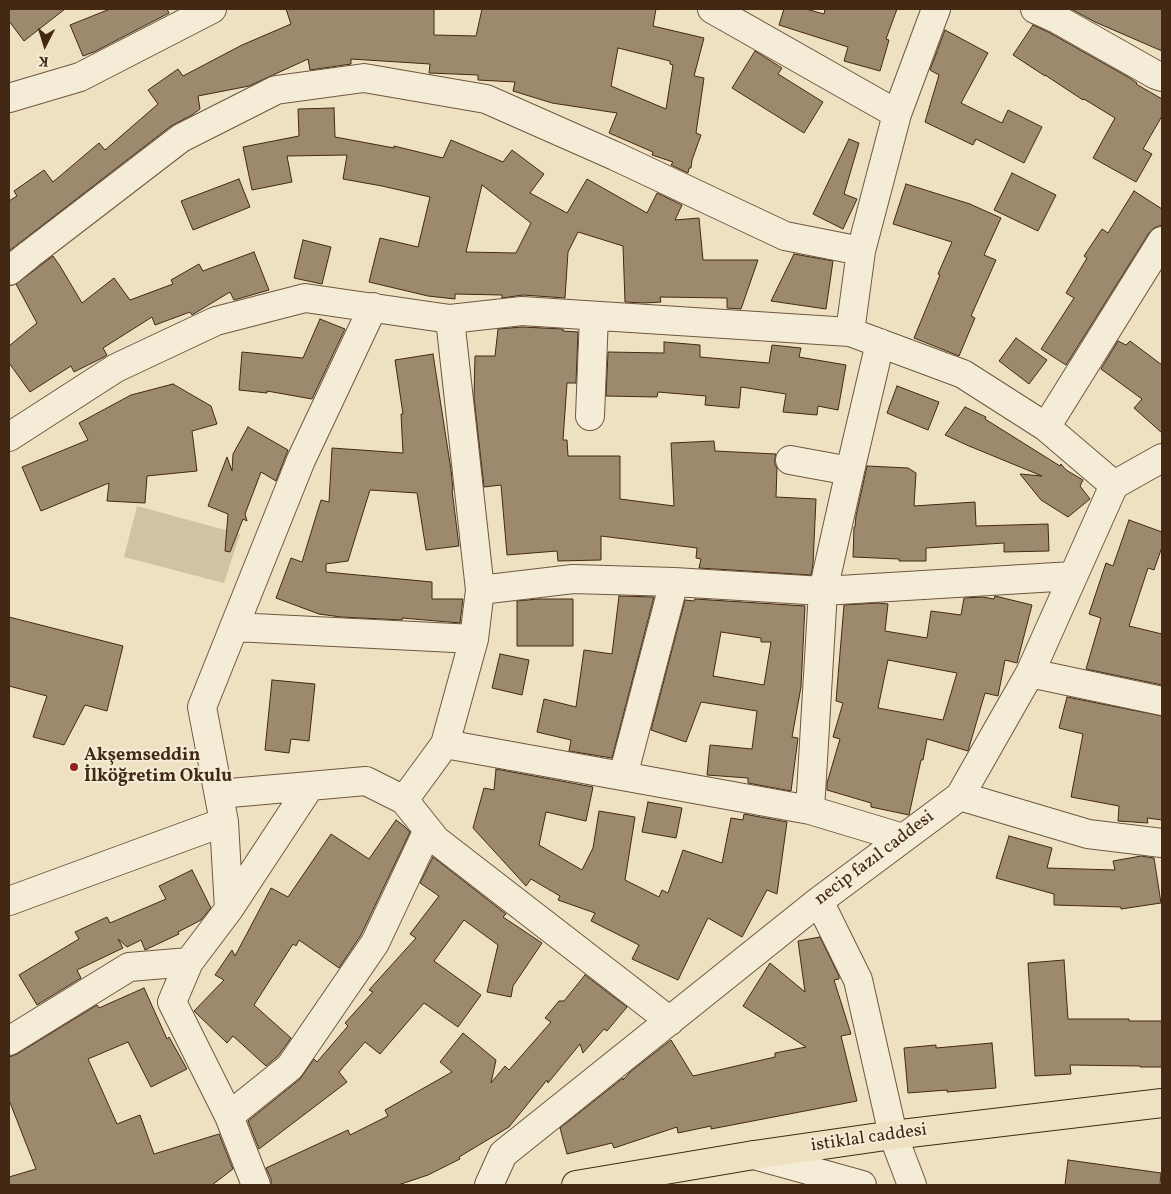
<!DOCTYPE html>
<html>
<head>
<meta charset="utf-8">
<style>
  body { margin:0 }
  #map { position:relative; width:1171px; height:1194px; overflow:hidden; background:#eee1c2; font-family:Vollkorn,serif }
  canvas { display:block }
  .frame { position:absolute; inset:0; border:10px solid #432913; pointer-events:none }
  .north { position:absolute; left:20px; top:20px; width:50px; height:50px; -webkit-text-stroke:4px #f4ecd7; paint-order:stroke; rotate:185deg; font-size:14px; font-weight:700; line-height:20px; text-align:center; color:#432913 }
  .north::after { content:''; display:block; margin:auto; width:18px; height:22px; background:#432913; clip-path:polygon(50% 0,100% 100%,50% 72%,0 100%) }
</style>
</head>
<body>
<div id="map">
<canvas width="1171" height="1194"></canvas>
<div class="frame"></div>
<div class="north">K</div>
</div>
<script>
const g = document.querySelector('canvas').getContext('2d');
g.lineJoin = 'round';
function fillPath(path, color) { g.fillStyle = color; g.fill(path, 'evenodd'); }
const shape = rows => new Path2D(rows.map(r => 'M' + r).join(''));
function stroke(path, color, width, dash) { g.strokeStyle = color; g.lineWidth = width; g.lineCap = dash ? 'butt' : 'round'; g.setLineDash(dash || []); g.stroke(path); }
function write(font, color, halo, rows, align = 'center') {
  g.font = font + ' Vollkorn,serif'; g.lineWidth = 4; g.setLineDash([]); g.textBaseline = 'middle'; g.strokeStyle = halo; g.fillStyle = color; for (const [text, x, y, turn = 0] of rows) {
    g.save(); g.translate(x, y); g.rotate((+turn || 0) * Math.PI / 180); g.textAlign = isNaN(turn) ? turn : align; if (halo) g.strokeText(text, 0, 0); g.fillText(text, 0, 0); g.restore();
  }
}
const green = shape([
  [137,506,240,534,224,583,124,557]
]);
const building = shape([
  [9,9,65,9,24,41,9,21,9,9],
  [110,9,167,9,169,13,94,52,83,56,70,25,110,9],
  [286,9,434,9,434,35,476,36,482,9,656,9,653,26,704,38,694,76,704,78,696,133,701,135,692,160,691,168,689,168,688,173,671,165,673,162,652,155,653,152,609,133,617,113,552,103,513,91,515,82,478,80,478,75,429,73,430,64,351,59,351,64,310,70,308,59,249,86,198,96,200,109,192,115,171,126,9,251,9,201,17,196,14,191,44,170,53,182,99,143,105,150,158,104,148,90,178,69,183,76,242,45,291,24,286,9],
  [618,48,670,61,670,64,673,65,666,109,611,86,618,48],
  [784,9,806,9,824,14,825,9,897,9,886,39,889,40,880,71,844,61,848,47,779,25,784,9],
  [1071,9,1162,9,1162,51,1095,22,1071,9],
  [1033,25,1050,33,1128,77,1137,83,1136,84,1162,99,1162,116,1143,149,1152,154,1136,182,1093,158,1115,118,1084,99,1083,100,1045,75,1045,76,1013,55,1033,25],
  [945,30,988,53,961,103,1002,123,1008,110,1042,127,1024,163,976,139,973,145,925,122,939,75,930,70,945,30],
  [755,51,782,68,778,74,823,102,804,133,732,88,755,51],
  [334,108,335,137,394,148,394,146,443,158,451,140,503,162,512,150,544,174,530,193,567,213,587,179,647,213,657,193,682,205,675,220,699,218,703,260,758,260,741,309,727,308,727,298,660,297,661,302,644,303,625,302,623,246,578,232,568,252,565,298,523,295,502,298,502,295,455,294,455,299,428,296,369,282,380,238,418,247,430,197,382,186,343,179,347,155,287,156,292,182,252,190,243,147,299,136,298,109,334,108],
  [482,185,531,223,516,253,466,252,482,185],
  [849,139,859,143,844,194,857,199,843,229,813,214,849,139],
  [1012,173,1056,195,1038,231,994,210,1012,173],
  [239,179,250,207,193,230,181,201,239,179],
  [906,184,970,204,1001,218,984,255,996,260,971,316,975,318,959,356,914,338,940,275,938,274,952,242,893,224,906,184],
  [1134,191,1162,209,1162,225,1154,228,1149,233,1066,365,1041,349,1074,298,1066,293,1087,258,1084,256,1102,229,1108,233,1134,191],
  [303,240,331,247,322,284,294,278,303,240],
  [254,252,269,290,234,300,230,292,192,315,190,312,155,325,152,317,103,348,107,355,104,357,74,372,71,366,30,392,9,363,9,346,37,323,16,284,53,256,60,266,82,303,114,278,130,300,173,284,171,280,199,264,203,271,254,252],
  [794,254,833,261,826,309,771,301,794,254],
  [320,319,345,329,312,399,267,391,267,393,239,390,242,352,303,358,320,319],
  [522,327,563,329,563,331,578,332,576,383,567,383,563,440,567,440,568,456,620,456,620,499,674,506,671,443,714,441,715,451,776,454,775,458,775,465,777,468,776,497,816,499,813,564,811,575,699,568,701,559,696,558,697,548,601,536,601,560,558,561,557,551,507,555,501,485,484,487,474,398,475,356,495,356,498,329,522,327],
  [1016,338,1047,360,1029,384,999,361,1016,338],
  [1118,341,1126,345,1130,341,1162,365,1162,433,1134,408,1142,399,1101,369,1118,341],
  [664,342,700,345,700,357,769,363,772,345,801,348,799,357,846,365,838,410,818,406,817,415,783,412,786,394,741,387,739,408,705,405,706,396,658,392,657,397,606,396,608,352,664,353,664,342],
  [433,354,451,470,453,490,452,490,459,546,426,550,417,493,370,490,348,561,326,564,326,572,432,582,432,599,463,599,460,623,402,618,402,620,341,617,319,614,276,598,291,558,302,562,321,500,329,502,332,448,403,453,401,414,403,414,395,360,433,354],
  [173,384,211,406,217,424,192,431,197,471,147,476,145,503,107,501,109,483,41,511,22,467,88,440,79,423,131,395,173,384],
  [897,386,939,402,928,430,887,413,897,386],
  [965,407,986,417,985,419,1060,466,1061,464,1066,470,1083,480,1080,486,1090,499,1068,517,1041,500,1020,474,1042,476,969,446,945,435,965,407],
  [248,427,288,450,276,481,261,472,245,514,247,521,243,519,230,552,225,551,228,514,208,506,227,457,232,471,233,454,248,427],
  [867,466,908,468,916,473,914,506,975,502,976,526,1048,524,1049,551,1004,552,1004,543,926,548,926,561,899,561,899,559,853,557,854,527,855,527,856,516,867,466],
  [1129,520,1162,532,1162,547,1154,570,1148,568,1129,626,1162,634,1162,685,1086,669,1101,618,1089,614,1106,563,1113,566,1129,520],
  [619,596,654,597,612,758,569,751,571,740,537,732,544,699,576,707,584,650,612,654,619,596],
  [995,596,1032,605,1017,663,1005,660,998,696,985,693,968,751,927,739,923,760,921,760,909,815,871,807,871,803,827,790,827,783,840,739,833,737,843,703,836,701,844,605,877,603,888,604,885,631,927,638,931,611,961,615,964,598,983,597,994,599,995,596],
  [888,660,957,673,943,720,878,708,888,660],
  [538,599,573,599,573,646,517,646,517,601,538,599],
  [695,599,805,606,801,687,792,737,798,738,791,791,748,783,748,778,707,775,710,745,752,749,757,711,701,702,686,742,651,730,685,600,694,601,695,599],
  [721,632,761,638,761,642,771,642,764,685,713,676,721,632],
  [9,617,123,646,107,711,85,705,64,745,33,737,47,696,9,686,9,617],
  [500,654,529,660,522,695,492,688,500,654],
  [272,680,315,684,309,741,291,739,289,753,265,750,272,680],
  [1067,697,1162,716,1162,820,1147,818,1148,823,1118,821,1119,806,1071,797,1083,734,1059,728,1067,697],
  [496,769,593,787,586,821,546,812,539,845,582,870,593,848,599,811,635,817,625,880,659,897,662,890,668,893,683,850,722,863,731,818,743,820,744,814,787,822,777,894,767,890,742,937,708,918,678,980,632,959,639,945,591,921,595,913,558,900,560,896,531,879,526,886,473,828,484,788,494,790,496,769],
  [648,802,682,808,676,838,642,832,648,802],
  [396,820,404,826,410,832,361,935,339,968,299,940,296,946,293,944,254,1005,291,1038,278,1056,266,1066,233,1036,227,1043,194,1011,224,980,215,975,232,950,235,956,271,888,288,897,331,834,369,859,396,820],
  [1009,836,1052,848,1047,868,1115,870,1113,861,1141,856,1154,858,1161,903,1121,909,1121,907,1054,905,1054,894,996,878,1009,836],
  [433,857,506,914,503,917,542,943,513,986,511,997,487,992,498,945,464,920,434,961,481,995,458,1027,424,1003,380,1054,365,1042,339,1072,347,1082,259,1149,248,1121,300,1079,314,1059,317,1062,348,1026,345,1023,373,992,369,990,416,938,410,934,439,896,420,883,433,857],
  [192,870,211,908,201,920,178,932,179,934,145,950,141,940,127,947,118,939,123,948,77,970,81,978,37,1005,19,975,79,939,75,932,107,917,110,923,166,899,159,886,192,870],
  [820,937,839,976,839,979,834,980,851,1034,841,1036,857,1101,711,1129,711,1126,678,1133,677,1127,614,1148,612,1143,567,1154,560,1128,623,1078,623,1080,630,1072,671,1040,693,1076,775,1057,775,1053,806,1047,743,1006,770,963,805,992,798,941,820,937],
  [1064,960,1068,1019,1129,1019,1129,1021,1162,1021,1162,1067,1140,1067,1140,1066,1070,1065,1071,1074,1035,1076,1028,963,1064,960],
  [585,975,627,1007,607,1031,604,1029,583,1053,580,1044,548,1083,547,1080,509,1127,459,1157,460,1159,428,1175,398,1185,271,1185,271,1179,266,1168,348,1130,350,1135,388,1116,385,1110,452,1072,440,1062,463,1033,496,1060,491,1083,505,1066,509,1070,551,1022,545,1018,559,1001,564,1001,585,975],
  [144,988,167,1039,169,1037,187,1069,151,1087,128,1042,88,1059,117,1124,140,1115,154,1154,219,1134,233,1169,212,1185,9,1185,9,1177,36,1169,9,1100,9,1057,17,1054,97,1005,99,1008,144,988],
  [992,1043,996,1088,947,1092,947,1090,908,1093,904,1048,936,1045,936,1048,992,1043],
  [1068,1160,1161,1173,1160,1185,1065,1185,1068,1160]
]);
const minor = shape([
  [712,9,897,114],
  [1035,9,1057,19,1156,75,1162,77],
  [9,98,80,77,212,9],
  [9,271,30,254,181,138,276,90,364,78,486,99,615,156,785,236,861,251],
  [850,332,861,251,897,114,936,9],
  [590,416,594,316],
  [1046,427,1162,241],
  [9,437,116,368,216,321,305,298,450,319,522,311,850,332,963,374,1046,427,1114,485],
  [790,460,850,471],
  [480,590,573,579,674,582,823,591,1073,576],
  [234,627,474,639],
  [1030,673,1162,701],
  [445,744,810,810,903,838],
  [623,776,674,582],
  [219,794,366,781,404,800,436,840,670,1021],
  [960,796,1088,834,1162,843],
  [404,800,445,744,474,639,480,590,450,319],
  [810,810,823,591,850,471,880,343],
  [9,901,224,822],
  [819,901,858,980,893,1135,912,1185],
  [229,909,310,786],
  [9,1041,129,967,189,962],
  [229,1116,290,1067,375,943,428,830],
  [754,1155,862,1185],
  [256,1185,229,1116,172,1002,189,962,229,909,224,822,202,707,301,460,373,307],
  [489,1185,503,1154,819,901,960,796,1030,673,1114,485,1162,458]
]);
const major = shape([
  [576,1185,754,1155,893,1135,1162,1103]
]);
const markers = [
  [74,767,5,"#8f2418"]
];
const poiNames = [
  ["Akşemseddin",84,757],
  ["İlköğretim Okulu",84,778]
];
const streetNames = [
  ["necip fazıl caddesi",875,859,-37],
  ["istiklal caddesi",869,1139,-8]
];
fillPath(green, '#d1c2a4');
fillPath(building, '#9c896e');
stroke(building, '#432913', 1);
stroke(minor, '#6e573f', 30);
stroke(major, '#432913', 30);
stroke(minor, '#f4ecd7', 28);
stroke(major, '#eee1c2', 28);
for (const [x, y, r, color] of markers) { const dot = new Path2D(); dot.arc(x, y, r, 0, 2 * Math.PI); g.fillStyle = color; g.fill(dot); stroke(dot, '#f4ecd7', 2); }
write('bold 18px', '#432913', '#f4ecd7', poiNames, 'left');
write('18px', '#432913', '#f4ecd7', streetNames);
</script>
</body>
</html>
